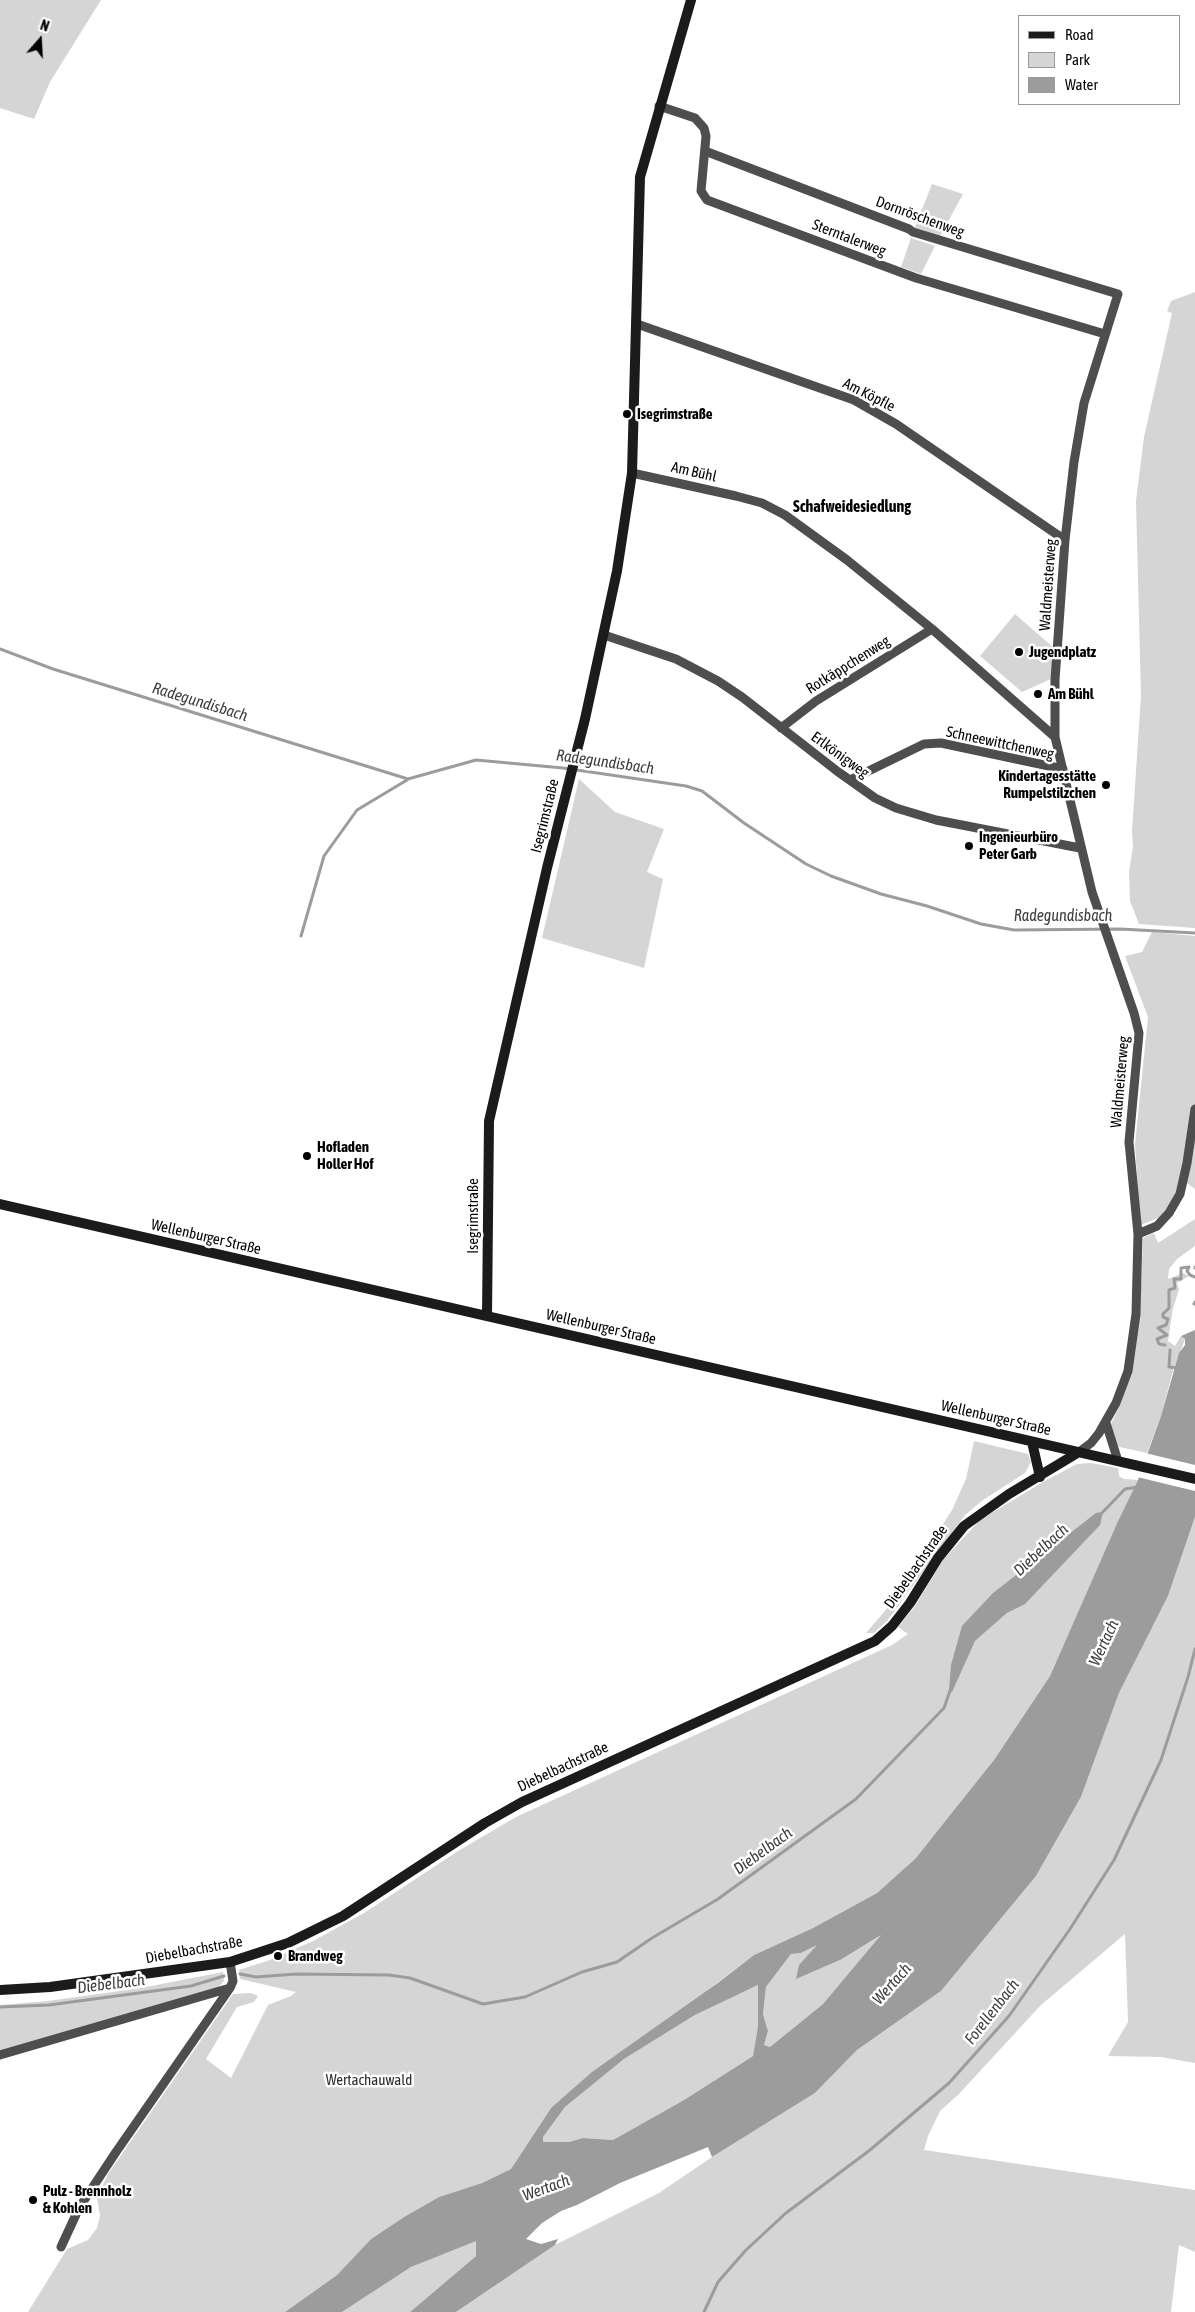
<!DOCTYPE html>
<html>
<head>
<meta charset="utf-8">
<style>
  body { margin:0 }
  #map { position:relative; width:1195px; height:2312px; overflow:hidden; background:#fff; font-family:"Asap Condensed",sans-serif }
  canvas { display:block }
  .legend { position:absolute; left:1018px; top:15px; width:162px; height:90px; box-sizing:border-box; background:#fff; border:1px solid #999; margin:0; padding:6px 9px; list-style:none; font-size:15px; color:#000 }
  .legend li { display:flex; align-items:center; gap:10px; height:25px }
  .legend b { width:25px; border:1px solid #999 }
  .north { position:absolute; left:15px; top:15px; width:50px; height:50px; -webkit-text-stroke:4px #fff; paint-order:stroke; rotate:19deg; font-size:14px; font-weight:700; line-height:20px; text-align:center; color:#000 }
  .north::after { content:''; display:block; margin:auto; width:18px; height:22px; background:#000; clip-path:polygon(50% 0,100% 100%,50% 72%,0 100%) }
</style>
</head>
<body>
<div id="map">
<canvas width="1195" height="2312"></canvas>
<ul class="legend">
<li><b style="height:6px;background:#1b1b1b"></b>Road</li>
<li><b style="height:14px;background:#d5d5d5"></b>Park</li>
<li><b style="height:14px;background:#9c9c9c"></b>Water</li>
</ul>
<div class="north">N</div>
</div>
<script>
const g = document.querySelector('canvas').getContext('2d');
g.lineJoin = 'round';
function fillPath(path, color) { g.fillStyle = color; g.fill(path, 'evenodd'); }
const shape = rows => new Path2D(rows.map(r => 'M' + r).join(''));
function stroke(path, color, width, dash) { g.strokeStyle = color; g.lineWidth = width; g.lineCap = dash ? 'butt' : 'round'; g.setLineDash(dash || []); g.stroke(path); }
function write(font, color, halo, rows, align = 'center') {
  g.font = font + ' "Asap Condensed",sans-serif'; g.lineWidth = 5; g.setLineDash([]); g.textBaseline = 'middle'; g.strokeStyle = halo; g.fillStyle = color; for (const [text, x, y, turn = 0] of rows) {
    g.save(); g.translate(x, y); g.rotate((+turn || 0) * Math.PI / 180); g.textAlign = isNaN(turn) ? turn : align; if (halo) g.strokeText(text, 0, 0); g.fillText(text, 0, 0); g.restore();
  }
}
const green = shape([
  [0,0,101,0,50,82,34,119,0,108],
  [932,184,963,194,939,238,914,230],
  [911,238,935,246,921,274,901,267],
  [1195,292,1195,928,1139,924,1130,901,1129,872,1133,847,1132,831,1141,696,1136,501,1144,437,1172,313,1167,311,1171,301],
  [1015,614,1055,649,1053,678,1022,692,980,656],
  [579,779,615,812,664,829,647,872,663,879,644,968,542,938],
  [1152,932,1195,936,1195,1189,1184,1181,1161,1217,1140,1225,1135,1144,1148,1017,1125,956,1142,952],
  [1195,1219,1195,1246,1177,1259,1169,1269,1168,1279,1183,1273,1189,1276,1177,1283,1179,1290,1173,1308,1168,1341,1175,1346,1181,1336,1185,1339,1172,1374,1161,1416,1147,1453,1115,1446,1110,1426,1120,1405,1132,1371,1140,1315,1143,1238,1154,1233,1158,1243],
  [974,1441,1028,1454,1031,1462,1025,1473,983,1500,965,1515,887,1621,874,1633,866,1633,895,1599,952,1510,966,1479],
  [1091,1463,1118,1468,1119,1476,1124,1479,1138,1480,1118,1521,1050,1676,994,1760,948,1820,916,1858,877,1893,813,1928,754,1955,551,2108,511,2169,482,2183,439,2197,404,2217,371,2239,337,2275,285,2312,28,2312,67,2249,88,2240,97,2228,100,2216,97,2197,108,2174,233,1994,251,1993,258,1996,254,2002,237,2007,206,2059,231,2078,268,2005,291,1996,296,1992,240,1979,239,1970,270,1960,313,1941,364,1913,458,1851,516,1817,892,1645,908,1634,898,1627,915,1606,943,1560,980,1520,1043,1482,1077,1464],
  [993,1593,1025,1603,1007,1613,975,1641,971,1649],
  [1195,1517,1195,2063,1161,2057,1108,2056,1128,2022,1125,1934,1041,2005,958,2095,940,2111,928,2136,924,2150,1195,2190,1195,2252,1179,2245,1171,2312,456,2312,555,2245,659,2193,712,2157,815,2093,857,2050,941,1991,1036,1876,1081,1797,1119,1693,1168,1596],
  [883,1934,823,2004,770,2047,764,2045,768,2031,763,2014,766,1987,791,1954,801,1953,818,1944,842,1959],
  [223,1972,224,1981,217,1989,0,2052,0,2005,48,2001,141,1988],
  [758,1985,758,2026,753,2056,684,2100,613,2140,583,2138,569,2142,542,2143,543,2137,565,2107,624,2059,695,2015],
  [476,2240,476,2256,410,2312,342,2312,411,2267]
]);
const water = shape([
  [1195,1330,1195,1517,1168,1596,1119,1693,1081,1797,1036,1876,941,1991,857,2050,815,2093,712,2157,708,2147,620,2183,577,2205,561,2211,542,2223,526,2239,541,2244,558,2239,555,2245,456,2312,410,2312,476,2256,476,2241,411,2267,342,2312,285,2312,337,2275,371,2239,404,2217,439,2197,482,2183,511,2169,551,2108,592,2072,719,1982,754,1955,813,1928,877,1893,916,1858,994,1760,1050,1676,1118,1521,1138,1480,1161,1416,1179,1353,1185,1345,1185,1339,1181,1336],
  [881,1935,823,2004,770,2047,764,2045,768,2031,763,2014,766,1987,791,1954,801,1953,817,1945,799,1965,796,1979,842,1959],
  [758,1985,758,2026,753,2056,684,2100,613,2140,583,2138,569,2142,543,2142,543,2137,565,2107,624,2059,695,2015],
  [1103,1512,1100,1525,1025,1604,1007,1613,975,1641,952,1692,949,1691,951,1665,962,1626,993,1593,1096,1513]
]);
const pier = shape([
  [1145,1453,1195,1465,1195,1491,1137,1477]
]);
const stream = shape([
  [0,649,53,669,408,779,476,760,563,768,686,786,702,791,744,823,806,864,831,876,881,894,927,906,981,924,1014,930,1120,929,1195,933],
  [301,936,324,856,357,810,407,780],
  [1195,1267,1195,1268],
  [1194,1304,1195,1302],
  [1165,1345,1159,1344,1157,1339,1167,1335,1158,1328,1166,1325,1168,1319,1163,1317,1163,1314,1169,1308,1169,1290,1175,1288,1174,1279,1181,1279,1181,1268,1189,1267,1187,1271,1190,1275,1195,1277],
  [1170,1350,1169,1367,1178,1368],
  [1100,1515,1125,1489,1138,1487],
  [240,1974,256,1977,296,1974,389,1975,410,1978,483,2004,525,1997,582,1972,617,1962,652,1938,718,1899,856,1799,944,1708,951,1688],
  [0,2007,49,2005,191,1986,224,1976],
  [704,2312,718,2282,746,2250,786,2213,870,2150,949,2083,1009,2016,1070,1929,1114,1860,1161,1760,1188,1677,1195,1649]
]);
const street = shape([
  [659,106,695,118,704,128,706,136,701,191,707,200,916,278,1105,334],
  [705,151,909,229,913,232,1118,294,1084,403,1074,462,1065,540,1055,680,1055,737,1092,892,1134,1013,1139,1033,1129,1142,1138,1234,1136,1314,1128,1371,1116,1403,1099,1433,1091,1443,1079,1452],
  [637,324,854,400,896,424,1065,540],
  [632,473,736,496,762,503,785,515,847,560,932,629,1055,737],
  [604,635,676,659,718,681,742,697,837,771,875,798,896,808,936,820,1080,848],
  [781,728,816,701,932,629],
  [850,780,924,744,941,743,1063,769],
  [1138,1234,1157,1226,1169,1213,1180,1194,1187,1163,1195,1109],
  [1106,1423,1118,1461],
  [0,2055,230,1988],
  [61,2247,79,2208,116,2152,230,1988,233,1981,230,1962]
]);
const secondary = shape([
  [0,1204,1195,1479],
  [487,1316,489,1121,547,868,585,719,617,571,632,473,640,177,691,0],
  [1032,1442,1040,1477],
  [0,1990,50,1987,230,1962,288,1943,343,1916,485,1823,522,1802,875,1641,892,1626,910,1603,938,1558,964,1526,1009,1494,1079,1452]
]);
const markers = [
  [627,414,5,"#000"],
  [1019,652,5,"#000"],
  [1038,694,5,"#000"],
  [1106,785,5,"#000"],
  [969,846,5,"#000"],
  [307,1156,5,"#000"],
  [278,1956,5,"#000"],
  [33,2200,5,"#000"]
];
const streetNames = [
  ["Dornröschenweg",920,217,20],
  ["Sterntalerweg",849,238,21],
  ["Am Köpfle",869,395,27],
  ["Am Bühl",694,472,13],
  ["Waldmeisterweg",1048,585,-86],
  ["Rotkäppchenweg",848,665,-32],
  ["Schneewittchenweg",1000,743,12],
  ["Erlkönigweg",840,755,36],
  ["Isegrimstraße",545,816,-76],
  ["Waldmeisterweg",1120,1082,-85],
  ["Isegrimstraße",473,1216,-90],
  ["Wellenburger Straße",206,1237,13],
  ["Wellenburger Straße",601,1327,13],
  ["Wellenburger Straße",996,1418,13],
  ["Diebelbachstraße",916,1567,-55],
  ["Diebelbachstraße",563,1767,-25],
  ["Diebelbachstraße",194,1950,-10]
];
const poiNames = [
  ["Isegrimstraße",637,414],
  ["Jugendplatz",1029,652],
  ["Am Bühl",1048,694],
  ["Kindertagesstätte",1096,776,"right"],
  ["Rumpelstilzchen",1096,793,"right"],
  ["Ingenieurbüro",979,837],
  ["Peter Garb",979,854],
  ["Hofladen",317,1147],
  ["Holler Hof",317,1164],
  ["Brandweg",288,1956],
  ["Pulz - Brennholz",43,2191],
  ["& Kohlen",43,2208]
];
const parkNames = [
  ["Wertachauwald",369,2080]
];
const neighbourhoodNames = [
  ["Schafweidesiedlung",852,507]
];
const waterNames = [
  ["Radegundisbach",200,702,17],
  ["Radegundisbach",605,762,8],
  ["Radegundisbach",1063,916],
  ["Diebelbach",1041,1550,-43],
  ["Wertach",1104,1643,-65],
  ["Diebelbach",763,1851,-36],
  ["Diebelbach",111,1984,-7],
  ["Wertach",892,1984,-48],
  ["Forellenbach",992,2012,-52],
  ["Wertach",546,2188,-20]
];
fillPath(green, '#d5d5d5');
fillPath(water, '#9c9c9c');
fillPath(pier, '#fff');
stroke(stream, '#9c9c9c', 3);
stroke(street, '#4e4e4e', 9);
stroke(secondary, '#1b1b1b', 10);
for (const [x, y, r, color] of markers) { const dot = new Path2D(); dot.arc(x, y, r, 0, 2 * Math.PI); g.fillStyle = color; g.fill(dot); stroke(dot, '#fff', 2); }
write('15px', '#000', '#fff', streetNames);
write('bold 15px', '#000', '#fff', poiNames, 'left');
write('15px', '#2c2c2c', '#fff', parkNames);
write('bold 16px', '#000', '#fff', neighbourhoodNames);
write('italic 16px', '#3d3d3d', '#fff', waterNames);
</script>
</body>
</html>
